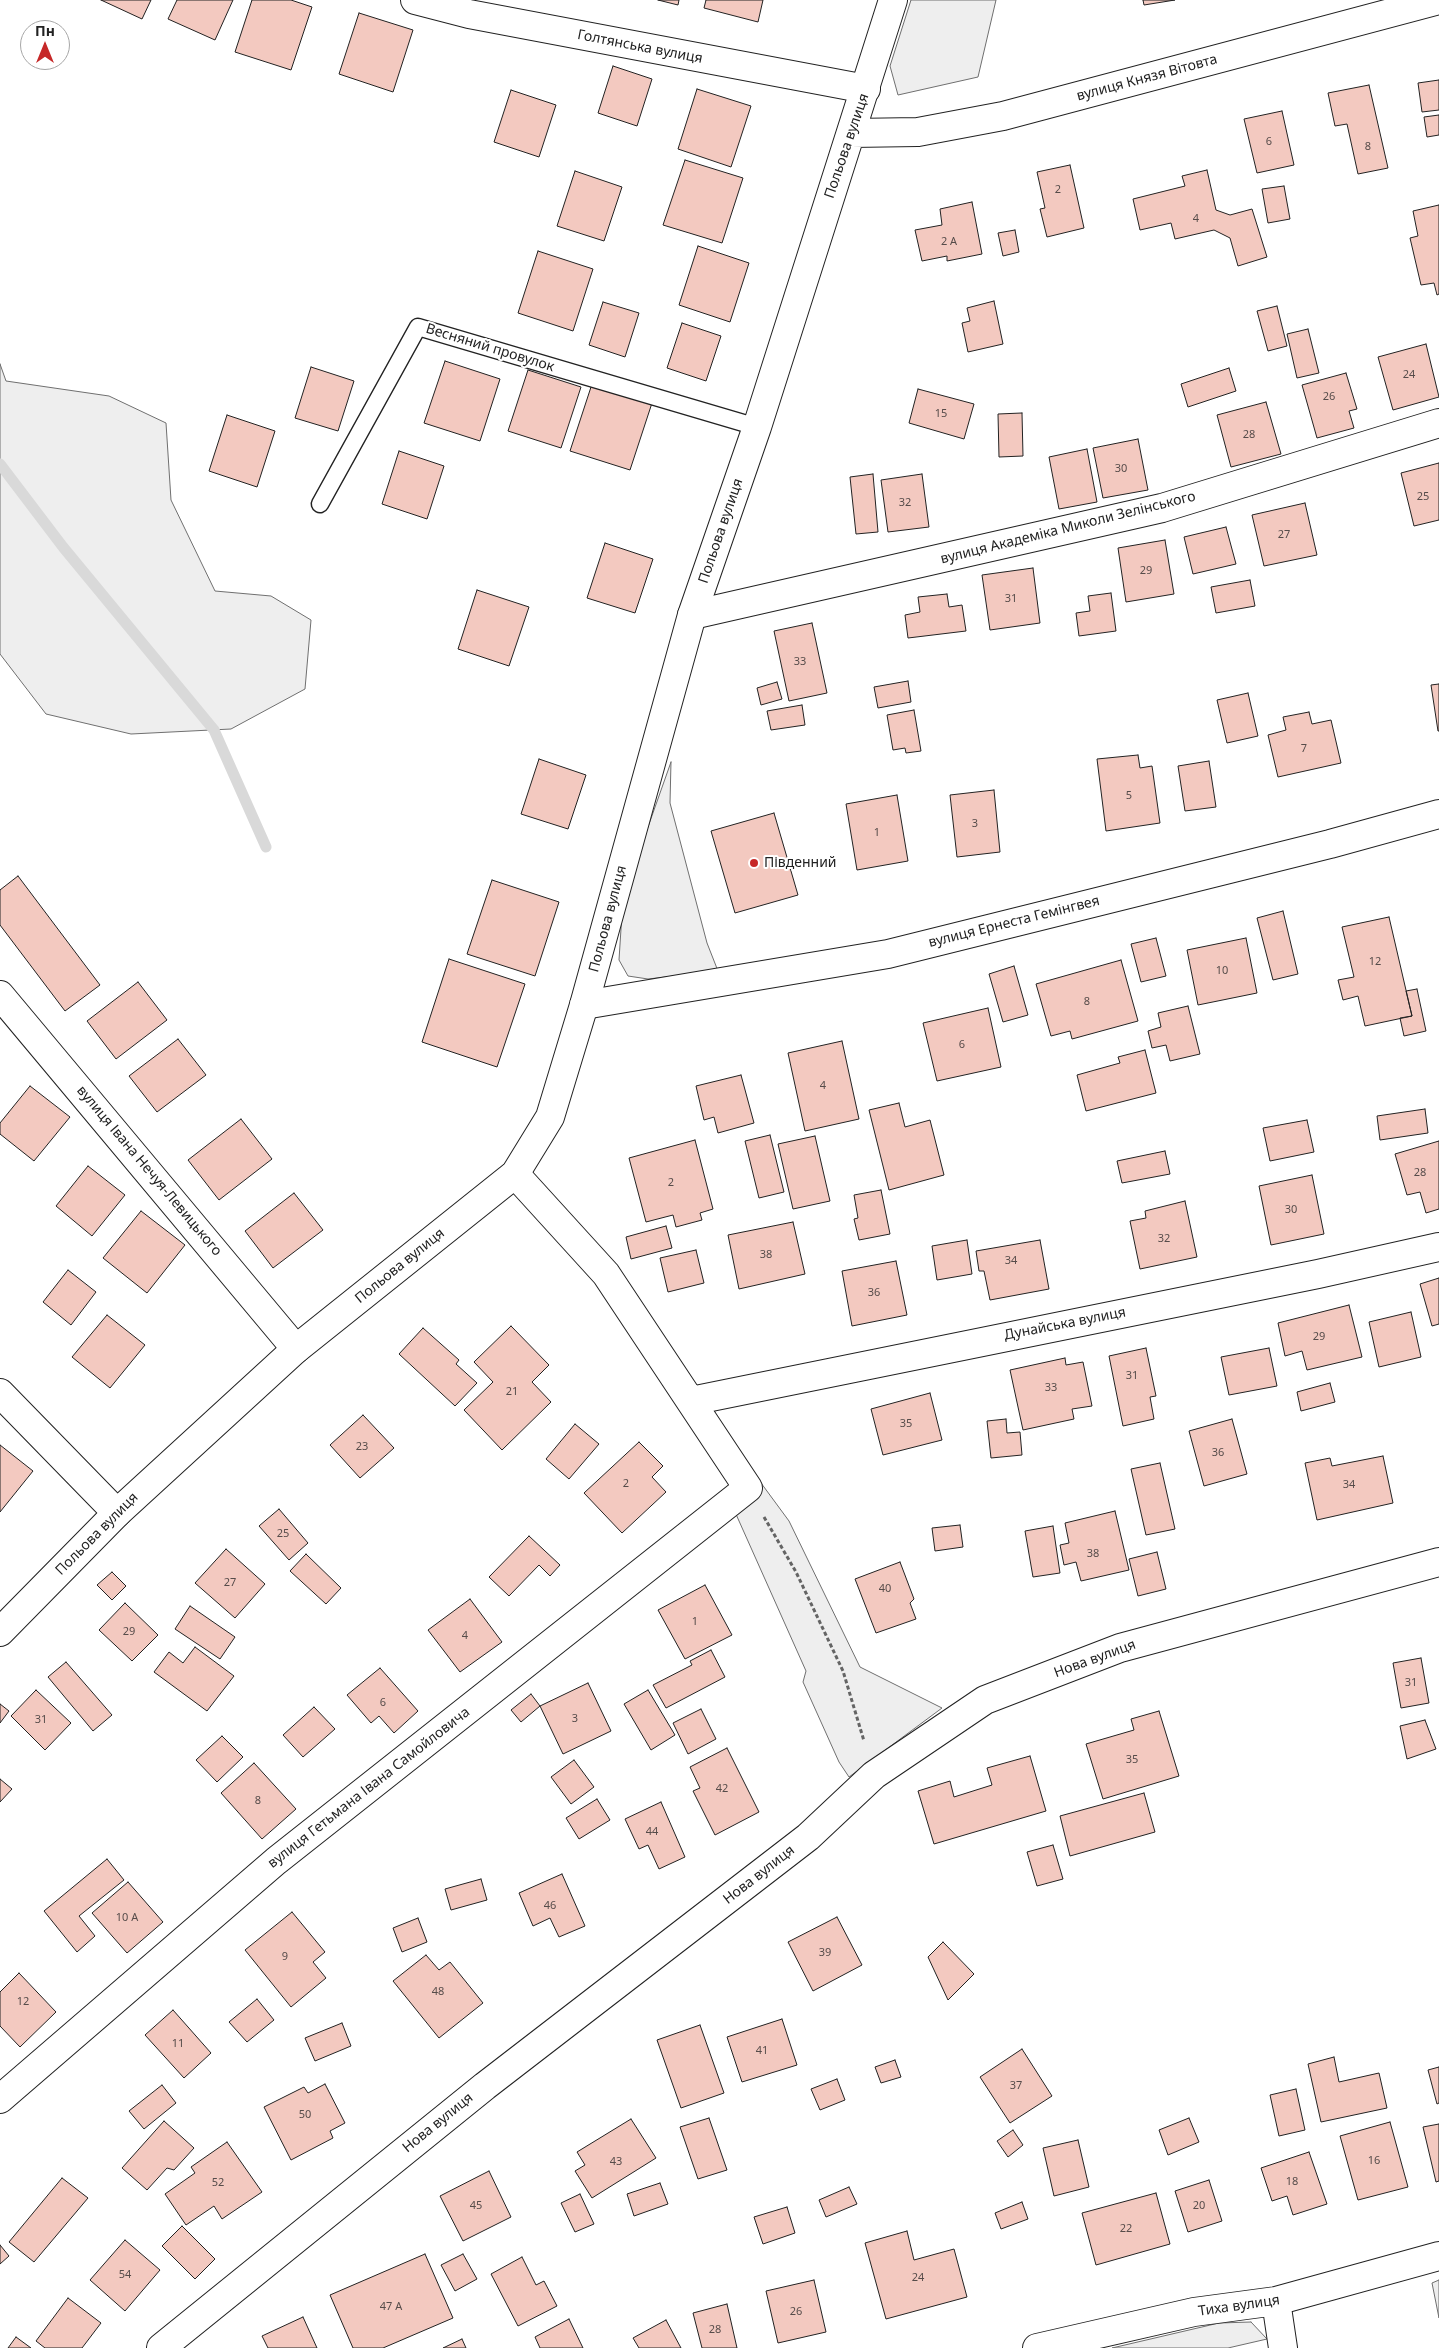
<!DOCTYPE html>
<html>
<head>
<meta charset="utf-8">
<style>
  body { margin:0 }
  #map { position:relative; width:1439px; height:2348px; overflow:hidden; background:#fff; font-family:"Noto Sans",sans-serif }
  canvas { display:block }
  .north { position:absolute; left:20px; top:20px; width:50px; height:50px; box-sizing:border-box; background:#fff; border:1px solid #a7a7a7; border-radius:50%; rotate:0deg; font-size:14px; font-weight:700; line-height:20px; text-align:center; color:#222 }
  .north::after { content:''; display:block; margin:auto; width:18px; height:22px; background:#c62828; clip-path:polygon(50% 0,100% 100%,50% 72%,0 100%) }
</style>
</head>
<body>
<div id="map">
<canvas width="1439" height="2348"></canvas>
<div class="north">Пн</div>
</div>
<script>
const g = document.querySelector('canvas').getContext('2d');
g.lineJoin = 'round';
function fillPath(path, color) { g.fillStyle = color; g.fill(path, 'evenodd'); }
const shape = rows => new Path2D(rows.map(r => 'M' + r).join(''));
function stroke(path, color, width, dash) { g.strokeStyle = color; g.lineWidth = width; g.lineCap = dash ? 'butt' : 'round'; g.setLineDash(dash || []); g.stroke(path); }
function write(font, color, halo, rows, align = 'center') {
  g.font = font + ' "Noto Sans",sans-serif'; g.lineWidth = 4; g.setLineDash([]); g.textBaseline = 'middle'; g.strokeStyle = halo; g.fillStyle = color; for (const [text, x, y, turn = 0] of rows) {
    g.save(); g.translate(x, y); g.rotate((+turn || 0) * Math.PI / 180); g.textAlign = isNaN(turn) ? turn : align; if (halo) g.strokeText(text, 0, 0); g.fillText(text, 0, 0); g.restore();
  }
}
const green = shape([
  [911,0,996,0,978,77,898,95,890,66,911,0],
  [0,364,6,381,109,396,166,423,171,500,215,591,271,596,311,620,305,689,231,729,131,734,46,714,0,654,0,364],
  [671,762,670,803,707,943,718,971,648,979,628,976,619,960,622,913,637,858,671,762],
  [750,1468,789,1521,860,1667,942,1708,849,1777,839,1762,803,1682,806,1671,735,1512,750,1468],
  [1439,2280,1439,2318,1432,2283,1439,2280],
  [1251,2322,1267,2339,1228,2348,1112,2348,1219,2323,1251,2322]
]);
const stream = shape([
  [0,464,63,547,214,730,266,847]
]);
const building = shape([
  [101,0,151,0,142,19,101,0],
  [177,0,233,0,215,40,168,19,177,0],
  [252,0,291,0,312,7,291,70,235,52,252,0],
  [658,0,679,0,678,5,658,0],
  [706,0,763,0,758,22,704,8,706,0],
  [1143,0,1175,0,1144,5,1143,0],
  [359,13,413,30,393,92,339,74,359,13],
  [613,66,652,79,637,126,598,113,613,66],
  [1439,80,1439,110,1422,112,1418,83,1439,80],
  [1369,85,1388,168,1358,174,1347,124,1335,126,1328,93,1369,85],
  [697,89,751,106,731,167,678,149,697,89],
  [511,90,556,105,539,157,494,142,511,90],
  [1282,111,1294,165,1257,173,1244,119,1282,111],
  [1439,115,1439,135,1427,137,1424,117,1439,115],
  [685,160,743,178,722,243,663,225,685,160],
  [1070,165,1084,228,1047,237,1040,209,1045,208,1037,172,1070,165],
  [1207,170,1216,210,1230,215,1252,209,1267,257,1238,266,1230,238,1214,230,1175,239,1171,223,1140,230,1133,199,1185,186,1182,176,1207,170],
  [575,171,622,187,604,241,557,226,575,171],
  [1284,186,1290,219,1268,223,1262,189,1284,186],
  [972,202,982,254,947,261,947,256,922,261,915,230,942,225,940,209,972,202],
  [1439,205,1439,294,1437,295,1434,283,1421,285,1410,238,1418,236,1413,211,1439,205],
  [1015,230,1019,252,1003,256,998,233,1015,230],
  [698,246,749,263,730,322,679,305,698,246],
  [538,251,593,269,573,331,518,313,538,251],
  [994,301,1003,344,968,352,962,323,970,321,967,308,994,301],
  [603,302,639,313,625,357,589,345,603,302],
  [1277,306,1287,346,1268,351,1257,311,1277,306],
  [682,323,721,336,706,381,667,368,682,323],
  [1308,329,1319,373,1297,378,1287,334,1308,329],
  [1426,344,1439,397,1393,410,1378,357,1426,344],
  [445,361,500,379,480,441,424,423,445,361],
  [311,367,354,381,338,431,295,418,311,367],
  [1229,368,1236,391,1188,407,1181,384,1229,368],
  [528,370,581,387,561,448,508,431,528,370],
  [1346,373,1357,409,1349,411,1354,428,1317,438,1302,385,1346,373],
  [592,384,652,403,630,470,570,451,592,384],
  [918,389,974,404,964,439,909,423,918,389],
  [1266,402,1281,454,1231,467,1217,415,1266,402],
  [1022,413,1023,456,999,457,998,414,1022,413],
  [227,415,275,431,257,487,209,471,227,415],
  [1138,439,1148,490,1103,498,1093,448,1138,439],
  [1087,449,1097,502,1059,509,1049,457,1087,449],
  [399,451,444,466,427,519,382,504,399,451],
  [1439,463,1439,520,1414,526,1401,473,1439,463],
  [873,474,878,532,856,534,850,477,873,474],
  [922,474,929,527,888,532,881,480,922,474],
  [1305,503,1317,555,1264,566,1252,515,1305,503],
  [1226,527,1236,564,1193,574,1184,537,1226,527],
  [1165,540,1174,594,1126,602,1118,548,1165,540],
  [605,543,653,559,635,613,587,598,605,543],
  [1033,568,1040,623,990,630,982,575,1033,568],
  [1250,580,1255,606,1216,613,1211,587,1250,580],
  [477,590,529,607,509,666,458,649,477,590],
  [1111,593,1116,631,1079,636,1076,613,1090,611,1088,596,1111,593],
  [947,594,949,607,962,605,966,631,908,638,905,615,920,612,918,597,947,594],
  [812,623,827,693,789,701,774,631,812,623],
  [908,681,911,702,878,708,874,687,908,681],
  [777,682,782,699,761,705,757,688,777,682],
  [1439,684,1439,731,1438,731,1431,685,1439,684],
  [1248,693,1258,736,1227,743,1217,700,1248,693],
  [802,705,805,725,771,730,767,711,802,705],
  [914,710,921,751,906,753,905,748,893,750,887,715,914,710],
  [1309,712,1312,724,1331,720,1341,763,1278,777,1268,735,1286,730,1283,717,1309,712],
  [1138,755,1140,768,1152,766,1160,823,1106,831,1097,759,1138,755],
  [539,759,586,775,568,829,521,814,539,759],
  [1209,761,1216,807,1185,811,1178,766,1209,761],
  [994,790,1000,852,957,857,950,795,994,790],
  [897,795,908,861,857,870,846,804,897,795],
  [774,813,798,895,735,913,711,831,774,813],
  [18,876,100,985,65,1011,0,925,0,890,18,876],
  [492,880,559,902,535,976,467,954,492,880],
  [1283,911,1298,974,1273,980,1257,918,1283,911],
  [1389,917,1412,1016,1365,1026,1358,996,1343,1000,1338,980,1354,977,1342,927,1389,917],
  [1156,938,1166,976,1141,982,1131,944,1156,938],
  [1246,938,1257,993,1198,1005,1187,950,1246,938],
  [449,959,525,984,497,1067,422,1042,449,959],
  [1121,960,1138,1021,1072,1039,1070,1031,1051,1036,1036,984,1121,960],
  [1014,966,1028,1015,1003,1022,989,974,1014,966],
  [138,982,167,1020,116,1059,87,1021,138,982],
  [1417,989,1426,1031,1404,1036,1400,1018,1412,1016,1406,991,1417,989],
  [1188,1006,1200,1054,1170,1061,1166,1045,1152,1048,1148,1031,1161,1027,1158,1013,1188,1006],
  [988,1008,1001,1067,937,1081,923,1023,988,1008],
  [178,1039,206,1075,157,1112,129,1076,178,1039],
  [842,1041,859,1119,805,1131,788,1053,842,1041],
  [1145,1050,1156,1093,1086,1111,1077,1075,1120,1063,1118,1057,1145,1050],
  [741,1075,754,1123,718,1133,714,1117,704,1120,696,1086,741,1075],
  [30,1086,70,1117,34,1161,0,1134,0,1123,30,1086],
  [899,1103,905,1127,930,1120,944,1175,889,1190,869,1110,899,1103],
  [1425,1109,1428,1133,1380,1140,1377,1116,1425,1109],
  [241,1119,272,1159,219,1200,188,1160,241,1119],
  [1307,1120,1314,1152,1270,1161,1263,1128,1307,1120],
  [770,1135,784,1192,759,1198,745,1141,770,1135],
  [815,1136,830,1201,793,1209,778,1144,815,1136],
  [695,1140,713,1209,700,1213,702,1220,676,1227,673,1215,646,1222,629,1158,695,1140],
  [1439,1141,1439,1209,1426,1213,1420,1192,1407,1195,1395,1154,1439,1141],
  [1165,1151,1170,1174,1122,1183,1117,1161,1165,1151],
  [88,1166,125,1195,92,1236,56,1206,88,1166],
  [1312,1175,1324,1234,1271,1245,1259,1186,1312,1175],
  [881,1190,890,1234,859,1240,854,1219,858,1218,854,1195,881,1190],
  [294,1193,323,1230,273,1268,245,1231,294,1193],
  [1185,1201,1197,1257,1140,1269,1130,1221,1146,1218,1145,1211,1185,1201],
  [141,1211,185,1245,147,1293,103,1258,141,1211],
  [793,1222,805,1274,739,1289,728,1235,793,1222],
  [666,1226,672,1248,631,1259,626,1237,666,1226],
  [967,1240,972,1274,937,1280,932,1246,967,1240],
  [1040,1240,1049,1289,990,1300,984,1271,979,1271,976,1251,1040,1240],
  [696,1250,704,1283,668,1292,660,1258,696,1250],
  [896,1261,907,1315,852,1326,842,1271,896,1261],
  [68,1270,96,1292,71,1325,43,1302,68,1270],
  [1439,1278,1439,1324,1432,1326,1420,1284,1439,1278],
  [1349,1305,1362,1357,1307,1370,1302,1351,1285,1356,1278,1323,1349,1305],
  [1411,1312,1421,1357,1379,1367,1369,1322,1411,1312],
  [107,1315,145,1345,110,1388,72,1357,107,1315],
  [511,1326,549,1365,532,1382,551,1402,502,1450,464,1410,493,1382,474,1362,511,1326],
  [423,1328,459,1360,456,1364,477,1383,455,1406,399,1354,423,1328],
  [1146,1348,1156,1396,1150,1397,1154,1419,1123,1426,1109,1356,1146,1348],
  [1269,1348,1277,1386,1229,1395,1221,1357,1269,1348],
  [1065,1358,1066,1365,1083,1362,1092,1406,1072,1409,1074,1419,1023,1430,1010,1370,1065,1358],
  [1330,1383,1335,1402,1301,1411,1297,1392,1330,1383],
  [930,1393,942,1440,883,1455,871,1409,930,1393],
  [363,1415,394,1448,360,1478,330,1445,363,1415],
  [1006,1419,1007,1433,1020,1432,1022,1455,991,1458,987,1421,1006,1419],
  [1232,1419,1247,1474,1204,1486,1189,1431,1232,1419],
  [575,1424,599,1444,569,1479,546,1459,575,1424],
  [639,1442,663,1466,652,1477,666,1492,622,1533,584,1493,639,1442],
  [0,1445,33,1471,0,1512,0,1445],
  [1383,1456,1393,1503,1317,1520,1305,1463,1330,1458,1332,1466,1383,1456],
  [1160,1463,1175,1529,1146,1535,1131,1469,1160,1463],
  [279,1509,308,1543,289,1560,259,1526,279,1509],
  [1115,1511,1129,1570,1081,1581,1076,1562,1064,1565,1060,1545,1069,1543,1065,1523,1115,1511],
  [960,1525,963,1547,935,1551,932,1528,960,1525],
  [1053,1526,1060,1573,1033,1577,1025,1531,1053,1526],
  [529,1536,560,1565,550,1576,539,1565,509,1596,489,1577,529,1536],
  [226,1549,265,1584,235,1618,195,1583,226,1549],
  [1157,1552,1166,1589,1138,1596,1129,1559,1157,1552],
  [306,1554,341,1588,326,1604,290,1571,306,1554],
  [900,1562,914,1599,910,1603,916,1619,876,1633,855,1579,900,1562],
  [112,1572,126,1586,112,1600,97,1585,112,1572],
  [705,1585,732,1635,685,1659,658,1610,705,1585],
  [470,1599,502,1642,460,1672,428,1630,470,1599],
  [125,1603,158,1635,132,1661,99,1630,125,1603],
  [190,1606,235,1637,220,1659,175,1629,190,1606],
  [195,1647,234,1676,207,1711,154,1672,169,1652,183,1663,195,1647],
  [711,1650,725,1677,666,1708,653,1685,692,1665,690,1661,711,1650],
  [1421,1658,1429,1703,1401,1708,1393,1663,1421,1658],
  [66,1662,112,1715,93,1731,48,1677,66,1662],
  [380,1668,418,1711,394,1733,379,1716,371,1723,347,1695,380,1668],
  [588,1683,611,1731,563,1754,540,1706,588,1683],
  [36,1690,71,1723,45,1750,11,1716,36,1690],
  [648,1690,675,1735,651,1750,624,1704,648,1690],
  [531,1694,540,1706,521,1722,511,1710,531,1694],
  [0,1704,9,1711,0,1723,0,1704],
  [314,1707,335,1729,303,1757,283,1735,314,1707],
  [701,1709,716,1739,688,1754,673,1723,701,1709],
  [1159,1711,1179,1776,1103,1799,1086,1744,1134,1730,1131,1719,1159,1711],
  [1425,1720,1436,1749,1407,1759,1400,1726,1425,1720],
  [222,1736,243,1757,217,1782,196,1760,222,1736],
  [727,1748,759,1812,715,1835,693,1791,700,1788,690,1767,727,1748],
  [1030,1756,1046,1811,934,1844,918,1791,950,1781,954,1797,992,1785,987,1768,1030,1756],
  [574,1760,594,1787,571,1804,551,1777,574,1760],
  [254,1763,296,1809,262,1839,221,1793,254,1763],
  [0,1779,12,1789,0,1802,0,1779],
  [1144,1793,1155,1832,1070,1856,1060,1816,1144,1793],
  [597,1799,610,1820,579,1839,566,1818,597,1799],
  [661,1802,685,1857,659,1869,648,1845,639,1849,625,1819,661,1802],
  [1053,1845,1063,1879,1037,1886,1027,1852,1053,1845],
  [107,1859,124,1880,79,1916,95,1936,77,1952,44,1911,107,1859],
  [562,1874,585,1926,559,1937,550,1918,533,1926,519,1893,562,1874],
  [481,1879,487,1900,451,1910,445,1889,481,1879],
  [128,1882,163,1922,127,1953,92,1913,128,1882],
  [292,1912,325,1952,313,1962,326,1978,291,2007,245,1950,292,1912],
  [837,1917,862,1965,813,1991,788,1942,837,1917],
  [418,1918,427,1942,402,1952,393,1928,418,1918],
  [943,1942,974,1974,948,2000,928,1957,943,1942],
  [426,1955,439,1970,450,1962,483,2003,439,2038,393,1981,426,1955],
  [19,1973,56,2012,20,2047,0,2026,0,1992,19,1973],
  [257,1999,274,2020,247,2042,229,2022,257,1999],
  [173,2010,211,2053,184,2078,145,2035,173,2010],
  [782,2019,797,2065,742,2082,727,2037,782,2019],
  [342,2023,351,2046,315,2061,305,2038,342,2023],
  [700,2025,724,2093,681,2108,657,2040,700,2025],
  [1022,2049,1052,2096,1010,2123,980,2077,1022,2049],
  [1334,2057,1339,2082,1379,2073,1387,2108,1321,2122,1308,2064,1334,2057],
  [895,2060,901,2077,881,2083,875,2067,895,2060],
  [1439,2067,1439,2103,1437,2104,1428,2070,1439,2067],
  [837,2079,845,2100,820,2110,811,2089,837,2079],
  [325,2084,345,2123,330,2131,333,2138,291,2160,264,2107,304,2087,308,2093,325,2084],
  [162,2085,176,2103,144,2129,129,2111,162,2085],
  [1296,2089,1305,2130,1279,2136,1270,2095,1296,2089],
  [709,2118,727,2170,698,2179,680,2127,709,2118],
  [1189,2118,1199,2142,1168,2155,1159,2130,1189,2118],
  [631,2119,656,2158,592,2198,575,2171,585,2165,577,2152,631,2119],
  [164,2121,194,2148,174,2170,167,2168,147,2190,122,2168,164,2121],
  [1390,2122,1408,2187,1358,2200,1340,2136,1390,2122],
  [1439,2124,1439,2181,1436,2182,1423,2127,1439,2124],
  [1013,2130,1023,2145,1008,2157,997,2141,1013,2130],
  [1078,2140,1089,2187,1054,2196,1043,2148,1078,2140],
  [227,2142,262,2192,222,2219,214,2206,186,2225,165,2194,195,2173,191,2167,227,2142],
  [1309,2152,1327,2204,1293,2215,1287,2196,1272,2201,1261,2168,1309,2152],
  [489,2171,511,2217,463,2241,440,2196,489,2171],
  [62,2178,88,2198,34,2262,9,2242,62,2178],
  [1209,2180,1222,2221,1188,2232,1175,2191,1209,2180],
  [660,2183,668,2204,634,2216,627,2194,660,2183],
  [849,2187,857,2204,826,2217,819,2200,849,2187],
  [1156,2193,1170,2244,1096,2265,1082,2213,1156,2193],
  [580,2194,594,2224,575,2232,561,2203,580,2194],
  [1022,2202,1028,2219,1001,2229,995,2213,1022,2202],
  [787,2207,795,2233,763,2244,754,2217,787,2207],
  [182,2226,215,2259,195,2279,162,2246,182,2226],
  [907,2231,914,2260,954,2249,967,2297,886,2319,865,2243,907,2231],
  [125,2240,160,2270,125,2311,90,2280,125,2240],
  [0,2245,9,2256,0,2264,0,2245],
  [425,2254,453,2318,383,2348,353,2348,330,2295,425,2254],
  [463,2254,477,2279,455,2291,441,2265,463,2254],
  [522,2257,536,2285,544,2281,557,2306,518,2326,491,2274,522,2257],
  [814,2280,826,2332,778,2343,766,2291,814,2280],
  [68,2298,101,2323,82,2348,45,2348,36,2341,68,2298],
  [727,2304,737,2348,702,2348,693,2313,727,2304],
  [303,2317,317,2348,268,2348,262,2336,303,2317],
  [569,2319,583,2348,540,2348,535,2337,569,2319],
  [666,2320,681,2348,639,2348,633,2338,666,2320],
  [16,2337,31,2348,8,2348,16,2337],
  [462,2339,466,2348,443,2348,462,2339]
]);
const path = shape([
  [764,1517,796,1572,843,1671,864,1741]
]);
const service = shape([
  [320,504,418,327,757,427]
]);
const minor = shape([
  [415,0,469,14,866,89],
  [692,615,1162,508,1439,423],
  [0,995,296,1349],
  [584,1005,888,954,1330,844,1439,814],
  [0,1393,117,1513],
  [691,1401,1318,1274,1439,1247],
  [0,2099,276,1861,748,1488,606,1274,515,1174],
  [1276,2301,1283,2348],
  [161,2348,485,2086,808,1837,874,1775,985,1700,1120,1648,1439,1562],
  [1037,2348,1194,2312,1276,2301,1439,2256]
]);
const tertiary = shape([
  [851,133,918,132,1003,116,1439,0],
  [0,1632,117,1513,296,1349,515,1174,550,1117,584,1005,692,615,757,427,893,0]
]);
const markers = [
  [754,863,5,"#c62828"]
];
const numberNames = [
  ["6",1269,142],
  ["8",1368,147],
  ["2",1058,190],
  ["4",1196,219],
  ["2 А",949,242],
  ["24",1409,375],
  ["26",1329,397],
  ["15",941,414],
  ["28",1249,435],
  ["30",1121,469],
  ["25",1423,497],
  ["32",905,503],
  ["27",1284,535],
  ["29",1146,571],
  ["31",1011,599],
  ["33",800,662],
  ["7",1304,749],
  ["5",1129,796],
  ["3",975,824],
  ["1",877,833],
  ["12",1375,962],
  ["10",1222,971],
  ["8",1087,1002],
  ["6",962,1045],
  ["4",823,1086],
  ["28",1420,1173],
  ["2",671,1183],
  ["30",1291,1210],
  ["32",1164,1239],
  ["38",766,1255],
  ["34",1011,1261],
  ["36",874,1293],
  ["29",1319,1337],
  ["31",1132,1376],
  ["33",1051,1388],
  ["21",512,1392],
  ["35",906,1424],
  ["23",362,1447],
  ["36",1218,1453],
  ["2",626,1484],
  ["34",1349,1485],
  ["25",283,1534],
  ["38",1093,1554],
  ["27",230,1583],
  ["40",885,1589],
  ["1",695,1622],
  ["29",129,1632],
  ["4",465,1636],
  ["31",1411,1683],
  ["6",383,1703],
  ["3",575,1719],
  ["31",41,1720],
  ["35",1132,1760],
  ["42",722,1789],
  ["8",258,1801],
  ["44",652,1832],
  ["46",550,1906],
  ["10 А",127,1918],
  ["39",825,1953],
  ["9",285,1957],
  ["48",438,1992],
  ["12",23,2002],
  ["11",178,2044],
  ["41",762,2051],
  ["37",1016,2086],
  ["50",305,2115],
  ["16",1374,2161],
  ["43",616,2162],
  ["18",1292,2182],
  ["52",218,2183],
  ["45",476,2206],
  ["20",1199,2206],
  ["22",1126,2229],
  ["54",125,2275],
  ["24",918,2278],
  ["47 А",391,2307],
  ["26",796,2312],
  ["28",715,2330]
];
const streetNames = [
  ["Голтянська вулиця",640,47,11],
  ["вулиця Князя Вітовта",1147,78,-15],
  ["Польова вулиця",847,146,-71],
  ["Весняний провулок",490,348,17],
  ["вулиця Академіка Миколи Зелінського",1068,528,-14],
  ["Польова вулиця",721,531,-71],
  ["Польова вулиця",608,919,-75],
  ["вулиця Ернеста Гемінгвея",1014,922,-14],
  ["вулиця Івана Нечуя-Левицького",149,1171,50],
  ["Польова вулиця",400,1266,-39],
  ["Дунайська вулиця",1065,1324,-11],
  ["Польова вулиця",97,1534,-45],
  ["Нова вулиця",1095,1659,-20],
  ["вулиця Гетьмана Івана Самойловича",369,1788,-38],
  ["Нова вулиця",759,1875,-38],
  ["Нова вулиця",438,2123,-39],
  ["Тиха вулиця",1239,2306,-8]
];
const poiNames = [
  ["Південний",764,863]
];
fillPath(green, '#eee');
stroke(green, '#6f6f6f', 1);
stroke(stream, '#d9d9d9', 11);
fillPath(building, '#f3c9c0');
stroke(building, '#222', 1);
stroke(service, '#222', 19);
stroke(minor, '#222', 30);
stroke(tertiary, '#222', 30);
stroke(path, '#646464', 3, [4, 2.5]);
stroke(service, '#fff', 16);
stroke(minor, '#fff', 28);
stroke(tertiary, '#fff', 28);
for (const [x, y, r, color] of markers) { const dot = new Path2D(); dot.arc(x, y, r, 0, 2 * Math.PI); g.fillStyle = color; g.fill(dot); stroke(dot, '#fff', 2); }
write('11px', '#564c4a', null, numberNames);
write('14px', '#222', '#fff', streetNames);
write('14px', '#222', '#fff', poiNames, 'left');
</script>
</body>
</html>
